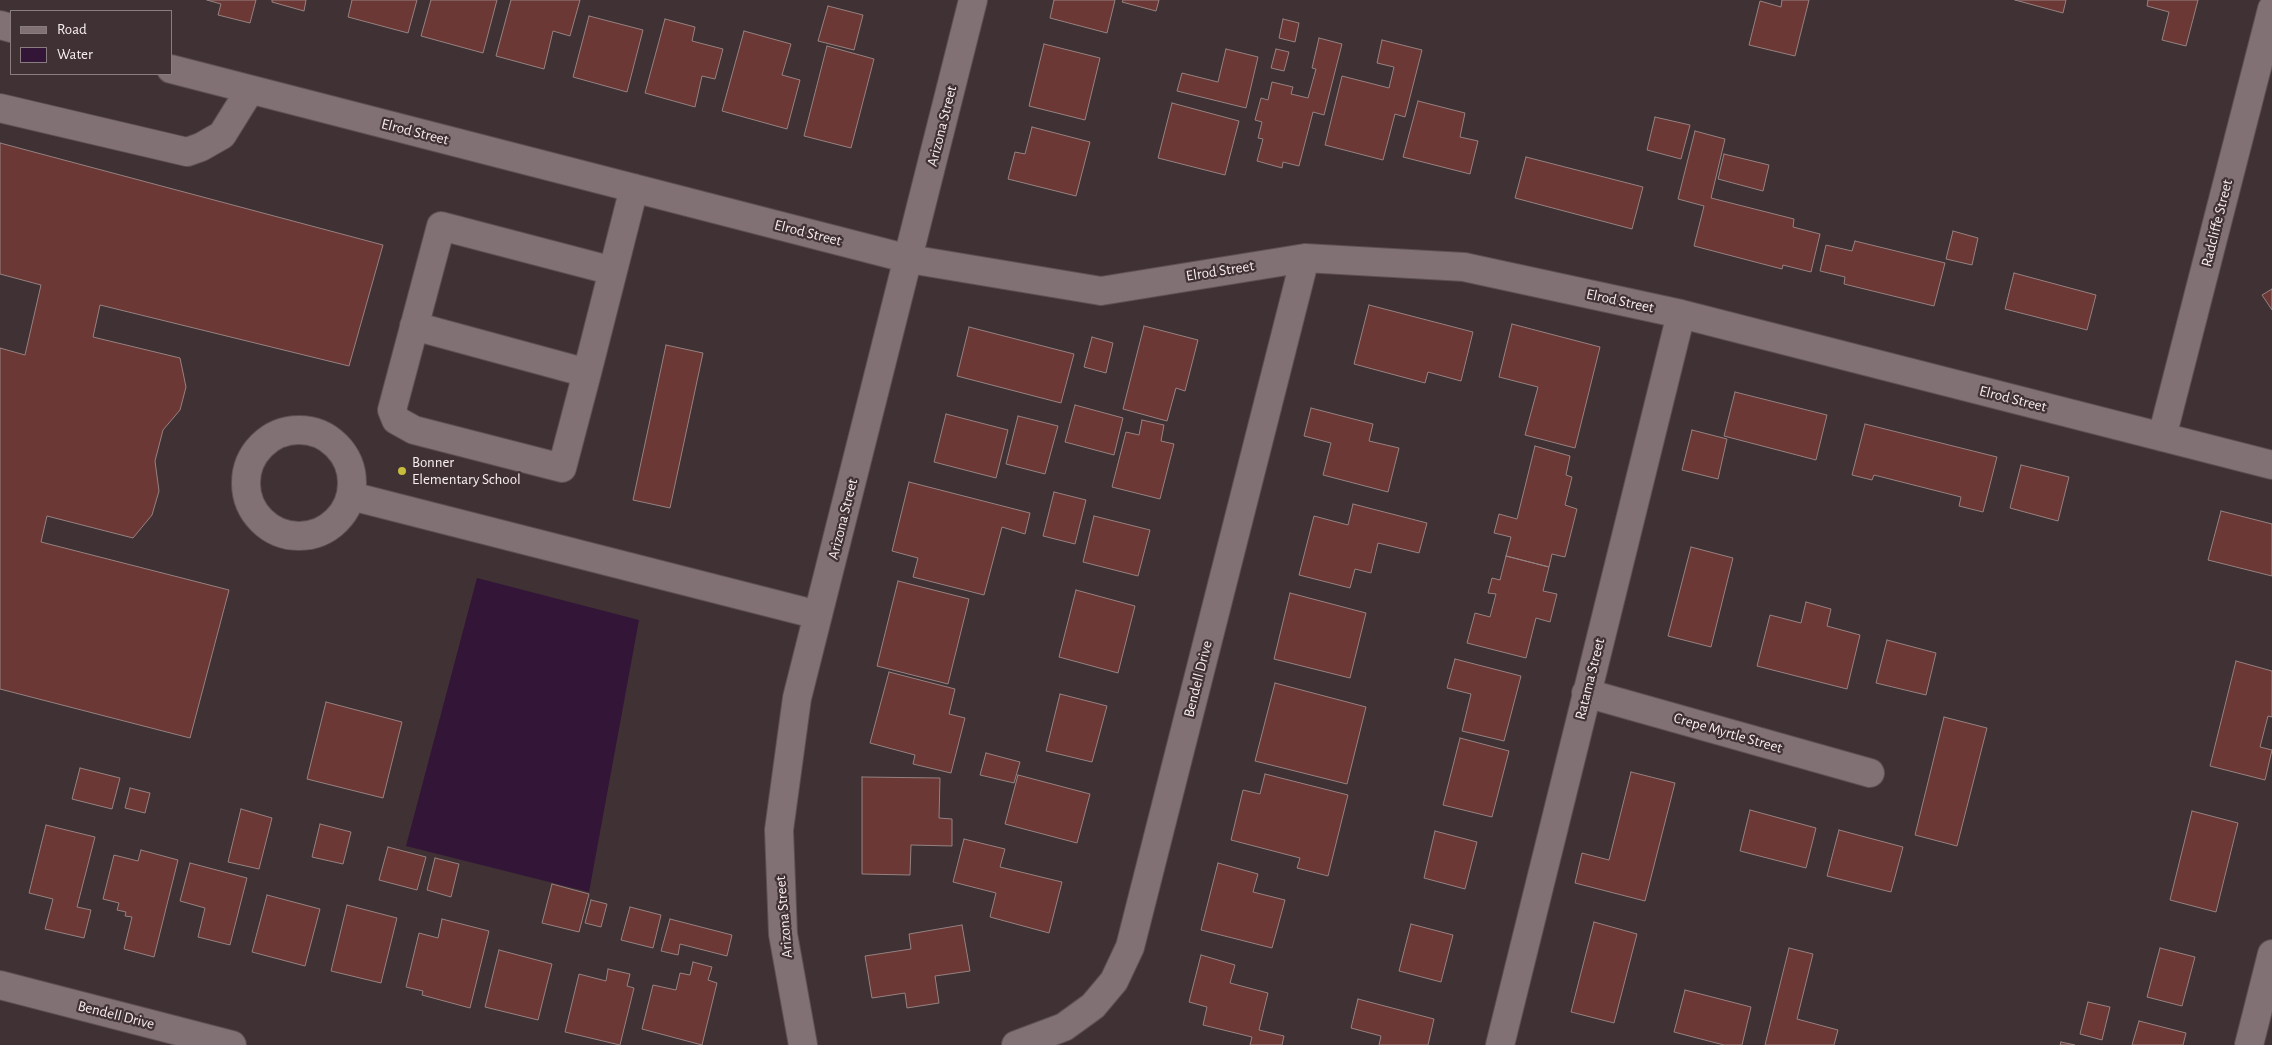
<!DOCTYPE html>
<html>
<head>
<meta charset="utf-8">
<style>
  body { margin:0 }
  #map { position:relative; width:2272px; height:1045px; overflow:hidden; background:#403134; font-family:"Alegreya Sans",sans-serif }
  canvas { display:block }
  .legend { position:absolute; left:10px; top:10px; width:162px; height:65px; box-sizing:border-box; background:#403134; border:1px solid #8a7d7f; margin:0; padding:6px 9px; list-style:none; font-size:15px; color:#f8eef0 }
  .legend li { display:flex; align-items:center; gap:10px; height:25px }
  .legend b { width:25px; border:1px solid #8a7d7f }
</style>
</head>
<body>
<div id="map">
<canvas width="2272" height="1045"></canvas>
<ul class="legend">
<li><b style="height:6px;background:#817074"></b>Road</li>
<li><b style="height:14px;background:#331538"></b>Water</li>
</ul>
</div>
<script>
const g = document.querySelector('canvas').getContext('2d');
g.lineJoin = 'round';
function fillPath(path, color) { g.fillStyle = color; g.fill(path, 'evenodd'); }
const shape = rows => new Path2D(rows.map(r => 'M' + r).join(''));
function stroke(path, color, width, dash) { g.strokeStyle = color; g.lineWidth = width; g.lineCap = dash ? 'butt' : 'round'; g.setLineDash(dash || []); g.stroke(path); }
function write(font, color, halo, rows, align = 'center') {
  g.font = font + ' "Alegreya Sans",sans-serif'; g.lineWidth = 4.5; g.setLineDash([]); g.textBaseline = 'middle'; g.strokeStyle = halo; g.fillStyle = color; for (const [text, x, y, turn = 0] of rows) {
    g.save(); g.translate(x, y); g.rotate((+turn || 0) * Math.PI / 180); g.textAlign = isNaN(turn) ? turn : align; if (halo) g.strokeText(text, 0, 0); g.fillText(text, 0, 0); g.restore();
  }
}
const water = shape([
  [477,578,639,620,589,892,406,846]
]);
const building = shape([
  [207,0,256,0,250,23,218,15,221,4,207,0],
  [272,0,306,0,304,11,272,2,272,0],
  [352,0,417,0,408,33,348,17,352,0],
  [431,0,497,0,483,53,421,36,431,0],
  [511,0,580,0,570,36,553,31,544,69,496,56,511,0],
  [1054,0,1115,0,1107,33,1050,18,1054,0],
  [1123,0,1159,0,1156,11,1122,2,1123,0],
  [1782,0,1809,0,1795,56,1749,45,1760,1,1781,7,1782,0],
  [2015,0,2066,0,2063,13,2015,0],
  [2148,0,2198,0,2186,46,2162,40,2169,12,2147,6,2148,0],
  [828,6,863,15,854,50,818,41,828,6],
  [589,16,643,30,627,92,573,77,589,16],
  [665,19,695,27,692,41,723,49,715,79,702,76,695,107,645,93,665,19],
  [1283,19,1299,23,1295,42,1279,38,1283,19],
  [744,31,791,44,782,75,800,80,787,129,722,111,744,31],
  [1319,38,1342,44,1324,115,1313,112,1299,166,1283,162,1282,168,1257,161,1263,139,1258,138,1262,122,1255,120,1261,98,1268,100,1272,82,1293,87,1291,94,1308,98,1316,69,1312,68,1319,38],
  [1382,40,1422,50,1405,117,1395,114,1383,160,1325,145,1342,76,1389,88,1394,67,1377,63,1382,40],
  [1044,44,1100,58,1085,120,1029,106,1044,44],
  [827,46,874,59,851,148,804,136,827,46],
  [1226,49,1258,57,1246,108,1177,91,1182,73,1218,82,1226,49],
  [1276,49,1289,52,1284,71,1271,68,1276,49],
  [1418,101,1465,113,1460,137,1478,141,1470,174,1403,157,1418,101],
  [1172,103,1239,121,1225,175,1158,158,1172,103],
  [1655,117,1690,125,1681,159,1647,150,1655,117],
  [1032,127,1090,142,1076,196,1008,179,1015,152,1025,154,1032,127],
  [1695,131,1725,139,1711,198,1794,219,1793,227,1820,234,1811,272,1783,265,1782,269,1694,246,1704,206,1678,199,1695,131],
  [0,143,383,245,349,366,100,305,93,337,180,358,186,387,180,410,163,430,155,461,159,491,152,515,133,538,47,516,41,542,229,590,190,738,0,689,0,348,25,355,41,285,0,274,0,143],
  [1724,154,1769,165,1763,191,1718,179,1724,154],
  [1526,157,1643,187,1632,229,1515,198,1526,157],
  [1953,231,1978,238,1972,265,1946,259,1953,231],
  [1855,241,1945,263,1934,306,1844,284,1845,277,1820,271,1826,245,1852,251,1855,241],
  [2014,273,2096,295,2087,330,2005,309,2014,273],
  [2272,289,2272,310,2262,295,2272,289],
  [1369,305,1473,332,1461,381,1428,372,1425,383,1354,364,1369,305],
  [1512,324,1600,347,1575,448,1525,435,1538,387,1499,377,1512,324],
  [1144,326,1198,340,1185,391,1176,388,1167,421,1123,409,1144,326],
  [969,327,1074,354,1061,403,957,376,969,327],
  [1092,337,1113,343,1106,373,1084,367,1092,337],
  [666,345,703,353,670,508,633,500,666,345],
  [1735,392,1827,415,1816,460,1724,436,1735,392],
  [1075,405,1123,418,1114,455,1065,442,1075,405],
  [1311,408,1373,424,1369,441,1399,448,1388,492,1323,475,1331,443,1304,436,1311,408],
  [946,414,1008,430,996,478,934,462,946,414],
  [1018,416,1058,426,1045,474,1006,464,1018,416],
  [1142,420,1164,425,1161,441,1174,444,1160,499,1112,487,1126,432,1139,435,1142,420],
  [1865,424,1997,457,1983,512,1959,506,1961,497,1874,475,1872,480,1852,475,1865,424],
  [1692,430,1727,439,1718,479,1682,470,1692,430],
  [1535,446,1570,456,1566,475,1572,477,1565,505,1577,509,1565,557,1552,554,1549,567,1506,556,1511,537,1494,533,1499,514,1517,519,1535,446],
  [2021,465,2069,477,2058,521,2010,508,2021,465],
  [909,482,1030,513,1025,534,1002,527,984,595,913,577,918,558,892,551,909,482],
  [1054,492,1086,500,1075,544,1043,536,1054,492],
  [1353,504,1427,523,1419,553,1378,543,1371,573,1355,569,1350,588,1299,575,1314,516,1348,525,1353,504],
  [2221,511,2272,524,2272,576,2208,560,2221,511],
  [1094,516,1150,530,1138,576,1083,562,1094,516],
  [1691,547,1733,558,1711,647,1668,636,1691,547],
  [1506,556,1549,567,1543,591,1557,594,1550,622,1536,618,1526,658,1467,643,1475,613,1490,617,1496,594,1488,593,1492,578,1500,580,1506,556],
  [898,581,969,599,948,684,877,666,898,581],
  [1076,590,1135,606,1118,673,1059,657,1076,590],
  [1290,593,1366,613,1350,678,1274,659,1290,593],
  [1806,602,1831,609,1827,626,1860,635,1847,689,1757,666,1770,615,1801,623,1806,602],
  [1887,640,1936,653,1926,695,1876,683,1887,640],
  [1455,659,1521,676,1504,741,1462,731,1471,694,1447,688,1455,659],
  [2236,661,2272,671,2272,717,2268,716,2260,747,2272,750,2265,780,2210,766,2236,661],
  [889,672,955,689,949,714,965,718,951,773,913,764,915,755,870,743,889,672],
  [1275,683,1366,707,1347,784,1255,761,1275,683],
  [1060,694,1107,706,1092,762,1046,751,1060,694],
  [326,702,402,722,383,798,307,779,326,702],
  [1944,717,1987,728,1957,846,1915,835,1944,717],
  [1460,738,1509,751,1492,817,1443,805,1460,738],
  [986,753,1020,762,1014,783,980,775,986,753],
  [80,768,120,778,112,809,72,799,80,768],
  [1631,772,1675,783,1645,901,1575,883,1582,853,1609,860,1631,772],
  [1265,774,1348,795,1328,876,1297,868,1300,858,1231,840,1243,790,1260,794,1265,774],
  [1018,775,1090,794,1077,843,1005,824,1018,775],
  [862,777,940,778,939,818,952,819,952,846,911,845,910,875,862,874,862,777],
  [130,788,150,793,145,813,125,808,130,788],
  [241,809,272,818,259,869,228,862,241,809],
  [1750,810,1816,828,1806,868,1740,851,1750,810],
  [2192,811,2238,823,2216,912,2170,900,2192,811],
  [320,824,351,832,343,864,312,857,320,824],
  [46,825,95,837,77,907,91,910,84,938,45,929,53,899,29,893,46,825],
  [1839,830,1903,847,1891,892,1827,876,1839,830],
  [1435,831,1477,842,1465,889,1424,878,1435,831],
  [964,839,1005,849,1000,867,1062,882,1049,933,990,917,996,893,953,882,964,839],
  [388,847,426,857,417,890,379,880,388,847],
  [141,850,178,860,154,957,124,949,132,917,125,916,126,912,117,910,119,903,103,899,114,855,138,861,141,850],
  [435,858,459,864,451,897,427,890,435,858],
  [190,863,247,878,230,945,198,937,205,908,180,901,190,863],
  [1218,863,1258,874,1253,892,1285,900,1272,948,1201,930,1218,863],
  [552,884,589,894,579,932,542,923,552,884],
  [267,895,320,909,305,966,252,952,267,895],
  [591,900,607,904,601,927,585,923,591,900],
  [347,905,397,918,381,983,331,971,347,905],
  [630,907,661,915,653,948,621,940,630,907],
  [442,919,489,931,470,1008,422,995,423,991,406,987,419,933,438,938,442,919],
  [670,919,732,935,727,956,680,944,678,955,661,951,670,919],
  [1594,922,1637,934,1614,1023,1571,1012,1594,922],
  [1411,924,1453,935,1441,982,1399,971,1411,924],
  [962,925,970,971,935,976,939,1003,907,1008,905,993,872,998,865,956,911,949,909,934,962,925],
  [1789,948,1813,954,1797,1019,1838,1030,1834,1045,1765,1045,1789,948],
  [2160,948,2195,957,2182,1006,2147,997,2160,948],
  [499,950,552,964,538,1020,485,1007,499,950],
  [1201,955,1235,965,1230,983,1268,993,1259,1030,1284,1036,1282,1045,1250,1045,1252,1037,1203,1025,1207,1007,1189,1002,1201,955],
  [693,962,712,967,708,980,717,983,702,1045,642,1029,653,985,676,990,680,973,690,975,693,962],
  [608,969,630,974,627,986,634,988,620,1045,565,1032,579,974,606,981,608,969],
  [1685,990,1751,1007,1742,1045,1724,1045,1674,1032,1685,990],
  [1358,999,1434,1019,1428,1045,1379,1045,1381,1036,1351,1028,1358,999],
  [2088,1002,2110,1007,2102,1040,2080,1034,2088,1002],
  [2139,1021,2186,1033,2183,1045,2132,1045,2139,1021],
  [2061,1042,2075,1045,2060,1045,2061,1042]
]);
const minor = shape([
  [0,25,11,28],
  [171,69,909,259,1101,291,1305,258,1464,267,1681,314,2272,465],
  [0,108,187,152,201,147,222,135,250,90],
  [613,271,441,226,392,410,396,420,414,430,562,468,587,373,634,188],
  [414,326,587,373],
  '246 483a53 53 0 1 1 106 0a53 53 0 1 1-106 0Z',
  [2162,437,2272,9],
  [351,496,818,615],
  [1586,693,1870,773],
  [0,985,232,1045],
  [803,1045,783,934,779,830,797,698,973,0],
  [1016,1045,1064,1027,1093,1006,1114,981,1130,947,1305,258],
  [1500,1045,1681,314],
  [2249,1045,2272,954]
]);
const markers = [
  [402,471,5,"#c6bc3d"]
];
const streetNames = [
  ["Arizona Street",942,126,-76],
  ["Elrod Street",415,132,14],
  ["Radcliffe Street",2217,223,-76],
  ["Elrod Street",808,233,14],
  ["Elrod Street",1220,271,-9],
  ["Elrod Street",1620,301,12],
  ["Elrod Street",2013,399,14],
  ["Arizona Street",843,519,-76],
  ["Bendell Drive",1198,679,-76],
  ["Ratama Street",1590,679,-76],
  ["Crepe Myrtle Street",1728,733,16],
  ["Arizona Street",784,917,-95],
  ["Bendell Drive",116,1015,14]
];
const poiNames = [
  ["Bonner",412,462],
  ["Elementary School",412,479]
];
fillPath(water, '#331538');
fillPath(building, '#6c3836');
stroke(building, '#958281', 1);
stroke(minor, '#5d5053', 30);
stroke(minor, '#817074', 28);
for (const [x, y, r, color] of markers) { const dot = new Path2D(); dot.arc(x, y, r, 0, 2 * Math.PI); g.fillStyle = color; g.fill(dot); stroke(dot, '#403134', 2); }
write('15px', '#f8eef0', '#403134', streetNames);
write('15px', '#f8eef0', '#403134', poiNames, 'left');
</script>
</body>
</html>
